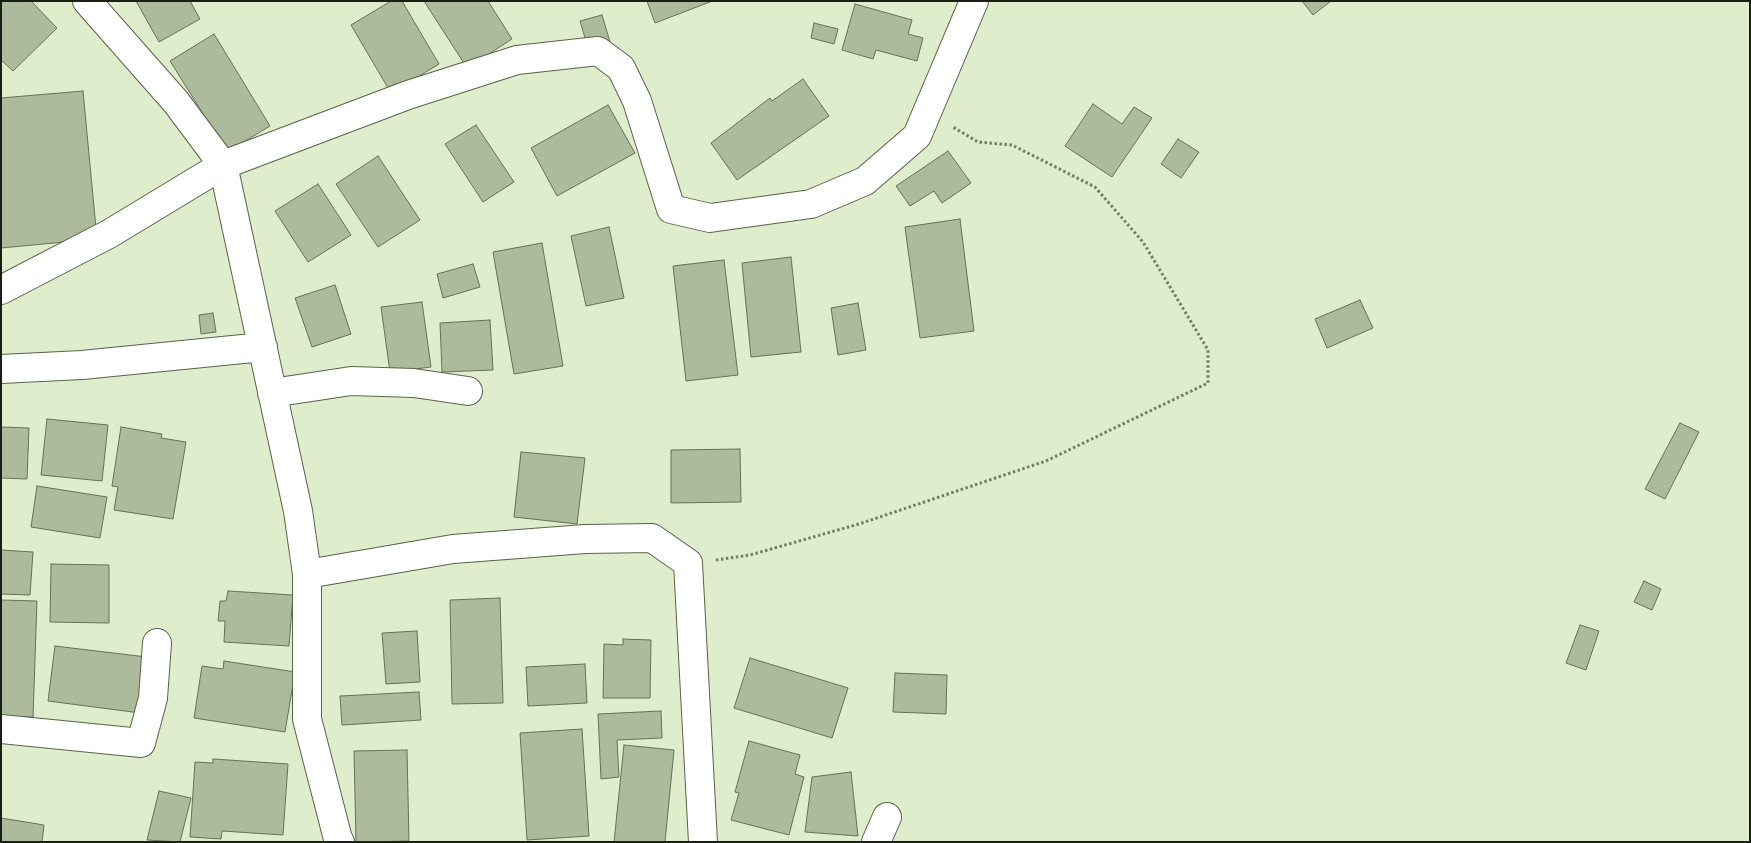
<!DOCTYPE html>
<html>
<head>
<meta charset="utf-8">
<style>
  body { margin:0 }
  #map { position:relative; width:1751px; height:843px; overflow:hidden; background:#dfedcd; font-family:"IBM Plex Sans",sans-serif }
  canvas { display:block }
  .frame { position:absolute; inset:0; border:2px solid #1a1f13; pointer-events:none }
</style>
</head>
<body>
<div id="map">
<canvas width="1751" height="843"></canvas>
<div class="frame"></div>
</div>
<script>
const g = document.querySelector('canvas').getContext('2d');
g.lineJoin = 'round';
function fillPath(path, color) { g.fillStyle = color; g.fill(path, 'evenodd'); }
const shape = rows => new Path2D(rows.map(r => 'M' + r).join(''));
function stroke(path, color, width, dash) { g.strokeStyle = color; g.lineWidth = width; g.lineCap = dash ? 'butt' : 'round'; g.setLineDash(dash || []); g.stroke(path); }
const building = shape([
  [1,1,31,1,57,28,13,71,1,60,1,1],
  [136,1,190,1,200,19,159,42,136,1],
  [391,1,402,1,439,64,391,93,351,25,391,1],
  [424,1,488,1,512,39,467,68,424,1],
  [647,1,710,1,710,2,655,23,647,1],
  [1302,1,1331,1,1313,15,1302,1],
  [855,4,912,20,908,34,923,38,917,61,876,50,873,59,842,50,855,4],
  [602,15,610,42,588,48,580,21,602,15],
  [814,23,838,29,834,44,811,38,814,23],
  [214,34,270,126,227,152,170,61,214,34],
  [803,79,829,116,737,180,711,143,770,98,772,101,803,79],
  [83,91,97,239,1,248,1,98,83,91],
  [1093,104,1122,124,1134,107,1152,118,1112,177,1065,146,1093,104],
  [608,105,635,153,557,196,531,148,608,105],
  [476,125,514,182,483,202,445,144,476,125],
  [1178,139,1199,152,1181,178,1161,164,1178,139],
  [948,151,971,183,942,203,934,191,910,206,896,186,948,151],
  [378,156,420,220,378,247,336,184,378,156],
  [318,184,351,235,308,262,275,211,318,184],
  [960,219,974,331,920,338,905,227,960,219],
  [609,227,624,298,586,306,571,236,609,227],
  [542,243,563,366,514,374,493,252,542,243],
  [791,257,801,352,751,357,742,263,791,257],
  [724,260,738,375,686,381,673,266,724,260],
  [473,264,480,287,443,298,437,274,473,264],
  [335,285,351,334,312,347,295,298,335,285],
  [1360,300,1373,328,1327,348,1315,319,1360,300],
  [422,302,431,367,390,372,381,307,422,302],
  [858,303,866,350,838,355,831,308,858,303],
  [213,313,216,332,201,334,199,315,213,313],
  [490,320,493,370,442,372,440,323,490,320],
  [47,419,108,425,102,481,41,475,47,419],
  [1680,423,1699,432,1665,499,1645,489,1680,423],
  [1,427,29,428,27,479,1,478,1,427],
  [121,427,162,434,161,438,186,442,173,519,114,510,118,487,112,486,121,427],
  [740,449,741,502,671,503,671,450,740,449],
  [521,452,585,458,577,524,514,517,521,452],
  [37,486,107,497,100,538,31,527,37,486],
  [1,550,33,552,30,595,1,594,1,550],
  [51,564,109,565,109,623,50,622,51,564],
  [1644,581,1661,589,1652,610,1634,602,1644,581],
  [228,591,293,595,289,646,224,642,225,621,218,621,220,601,226,601,228,591],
  [500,598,503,703,452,704,450,600,500,598],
  [1,600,37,601,33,717,1,716,1,600],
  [1580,625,1599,631,1586,670,1566,663,1580,625],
  [417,631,420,682,386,684,382,633,417,631],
  [623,639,651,640,650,698,603,698,604,644,623,645,623,639],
  [55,646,155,658,148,714,48,701,55,646],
  [750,658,848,688,832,738,734,708,750,658],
  [224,661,295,672,285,732,194,718,202,666,223,669,224,661],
  [585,664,587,703,528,706,526,667,585,664],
  [895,673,947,675,946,714,893,712,895,673],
  [419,692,421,720,342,725,340,696,419,692],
  [661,711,662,738,617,740,619,777,601,779,598,714,661,711],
  [582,729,589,836,527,840,520,733,582,729],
  [749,741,800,755,795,774,804,777,789,835,731,820,739,793,735,792,749,741],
  [624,745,674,750,665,842,614,842,624,745],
  [407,750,409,841,356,842,354,751,407,750],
  [213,759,288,764,283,835,222,831,221,839,190,837,195,762,213,763,213,759],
  [851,772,858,836,805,832,812,777,851,772],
  [159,791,191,798,180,842,147,840,159,791],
  [1,818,44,825,42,842,1,842,1,818]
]);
const path = shape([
  [716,560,750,555,859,524,1046,461,1208,383,1208,350,1143,242,1095,187,1012,145,978,142,953,127]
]);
const street = shape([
  [87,1,176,102,223,165,298,511,307,574,307,719,338,839,340,842],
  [1,290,109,234,223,165,408,95,517,60,598,51,621,68,637,101,671,209,710,218,811,204,865,181,917,136,974,1],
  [1,369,82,365,263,347],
  [272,393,351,381,414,383,468,391],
  [307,574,453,549,585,539,652,538,688,563,703,842],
  [1,729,141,743,153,698,157,643],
  [876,842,887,817]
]);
fillPath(building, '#adba9b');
stroke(building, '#657154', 1);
stroke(street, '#586348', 30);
stroke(path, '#747d68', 3, [2.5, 2.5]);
stroke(street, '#fff', 28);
</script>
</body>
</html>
